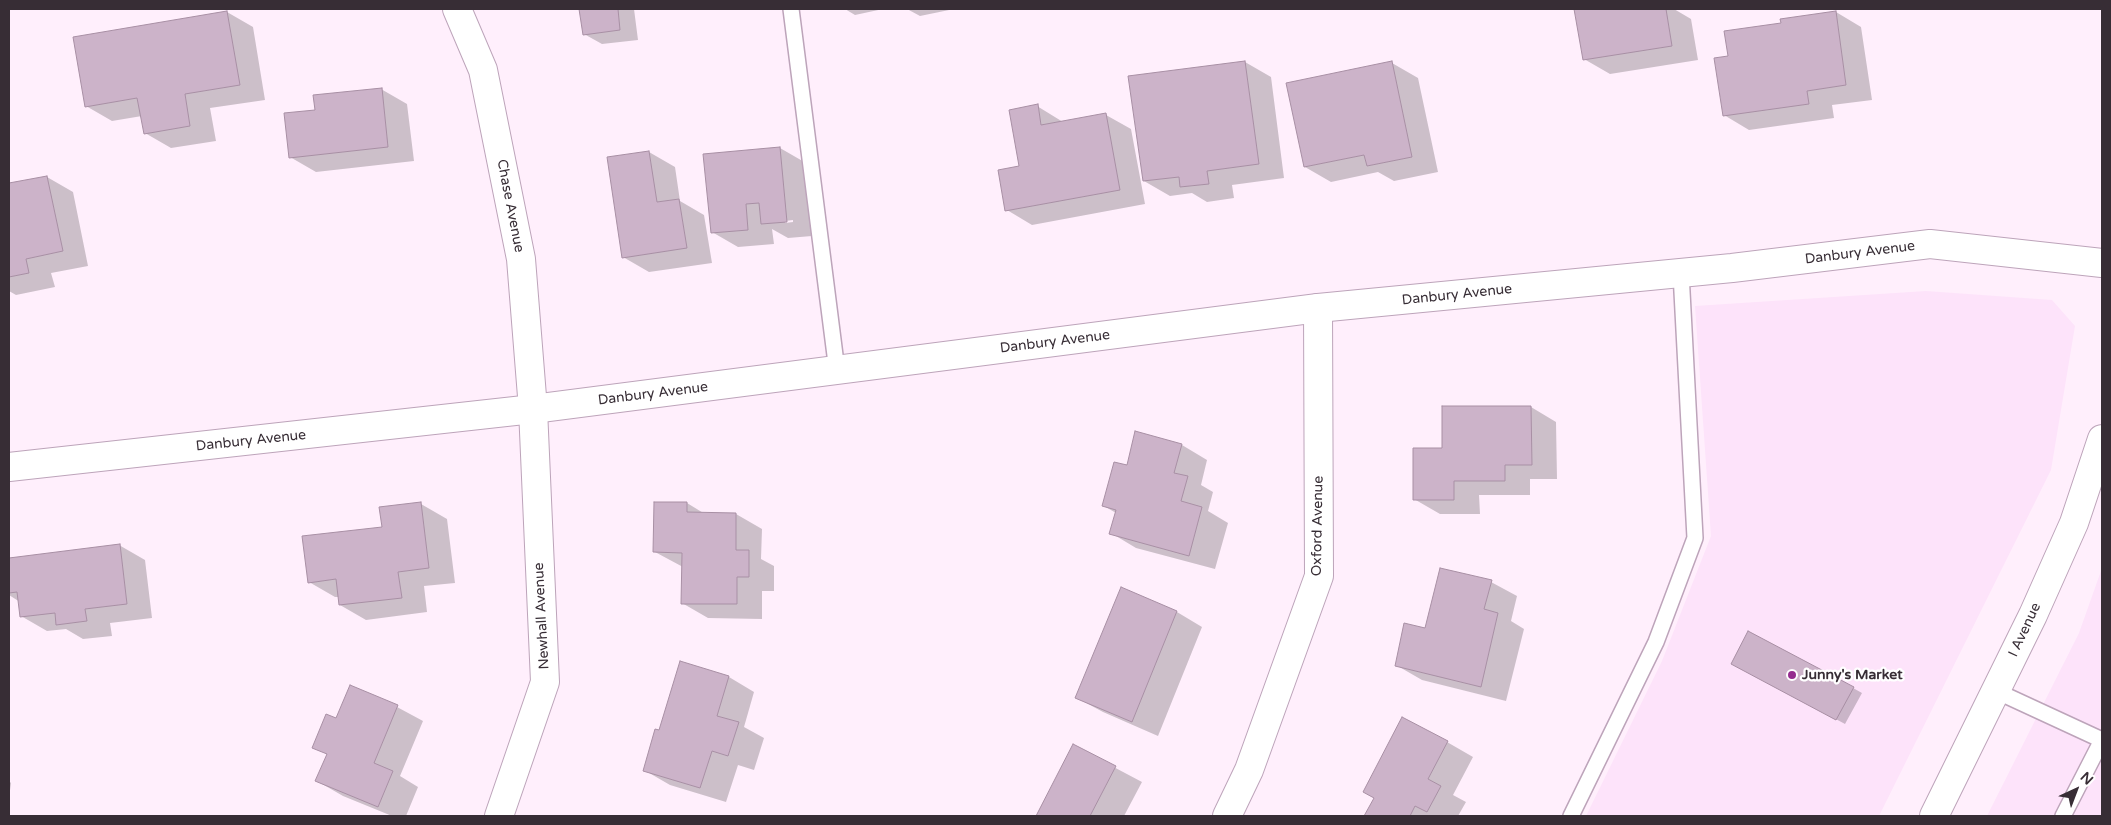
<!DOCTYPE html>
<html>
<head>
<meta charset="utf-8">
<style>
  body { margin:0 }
  #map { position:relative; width:2111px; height:825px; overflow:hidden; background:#ffeffc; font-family:"Varela Round",sans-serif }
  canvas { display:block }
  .frame { position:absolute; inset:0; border:10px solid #372d35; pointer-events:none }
  .north { position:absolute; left:2051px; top:765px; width:50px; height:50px; -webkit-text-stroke:4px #fff; paint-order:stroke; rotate:43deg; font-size:14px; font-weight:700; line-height:20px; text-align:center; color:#372d35 }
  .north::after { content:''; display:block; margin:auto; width:18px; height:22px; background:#372d35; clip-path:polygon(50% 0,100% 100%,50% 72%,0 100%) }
</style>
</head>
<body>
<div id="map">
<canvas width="2111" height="825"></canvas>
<div class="frame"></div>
<div class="north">N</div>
</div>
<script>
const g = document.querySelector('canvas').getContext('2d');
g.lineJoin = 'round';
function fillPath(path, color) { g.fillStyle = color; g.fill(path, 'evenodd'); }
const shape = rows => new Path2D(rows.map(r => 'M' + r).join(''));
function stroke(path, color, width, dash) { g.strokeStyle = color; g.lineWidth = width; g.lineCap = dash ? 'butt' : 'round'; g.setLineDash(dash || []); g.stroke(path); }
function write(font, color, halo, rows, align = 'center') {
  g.font = font + ' "Varela Round",sans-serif'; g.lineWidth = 4.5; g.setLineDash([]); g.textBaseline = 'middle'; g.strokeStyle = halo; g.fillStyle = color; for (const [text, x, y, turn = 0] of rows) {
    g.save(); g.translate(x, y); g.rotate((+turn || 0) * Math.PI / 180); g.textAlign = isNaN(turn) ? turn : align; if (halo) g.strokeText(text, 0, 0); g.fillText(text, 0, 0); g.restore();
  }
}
const built = shape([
  [1926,291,2052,300,2075,326,2051,470,1879,816,1586,816,1662,661,1711,536,1695,306],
  [2102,568,2102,816,1987,816,2079,633]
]);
const shadow = shape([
  [581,9,634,9,638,40,602,44,584,34],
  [845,9,883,9,855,15],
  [907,9,954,9,920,16],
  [1575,9,1674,9,1691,19,1698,60,1610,74,1584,59],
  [227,12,253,27,265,100,210,108,216,141,171,148,145,133,142,116,112,121,86,106],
  [1836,12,1861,27,1872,100,1832,105,1834,118,1749,130,1724,115,1729,57,1782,24],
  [1245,62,1271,77,1284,178,1232,185,1234,198,1207,202,1192,193,1170,196,1144,181],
  [1392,63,1418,78,1438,172,1394,181,1378,172,1331,182,1305,167],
  [381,89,407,104,414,161,316,172,290,157,316,112],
  [1037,106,1063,122,1106,115,1131,129,1145,204,1032,225,1007,210,1021,167],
  [780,148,806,163,812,236,788,238,772,229,774,244,738,247,712,232],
  [793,220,793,222,785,223,785,221],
  [649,152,675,167,680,201,704,215,712,263,649,272,623,257],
  [47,177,73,192,88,266,51,273,55,287,16,295,9,291,9,185],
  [1531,407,1556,422,1557,479,1530,479,1530,495,1479,495,1480,514,1440,514,1414,499,1444,449],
  [1182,445,1207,460,1201,485,1213,492,1208,511,1228,523,1215,569,1136,548,1111,533,1116,513,1104,506],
  [687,503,705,514,736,514,762,529,761,559,774,566,774,591,762,591,762,619,708,618,682,603,683,567,655,552],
  [421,504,447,519,455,583,424,586,427,612,366,620,340,605,339,597,335,597,309,582,383,528],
  [119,545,145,560,152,618,110,623,112,636,83,639,66,629,47,631,21,616,20,602,9,595,9,559],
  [1491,582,1517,596,1511,621,1524,629,1506,701,1422,680,1396,665,1426,630],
  [1177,612,1202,627,1158,736,1103,712,1077,698],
  [681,662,729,677,754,692,744,727,764,738,754,770,738,765,726,802,670,785,644,770,660,731],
  [1741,668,1853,688,1862,693,1845,724],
  [397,707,423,721,400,776,418,787,406,816,392,816,343,796,317,781,328,755,314,747,337,720],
  [1447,742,1473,757,1453,795,1466,802,1458,816,1365,816,1375,798],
  [1074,746,1142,782,1124,816,1037,816],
  [9,781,11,783,9,798]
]);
const building = shape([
  [579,9,618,9,620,30,583,35,579,9],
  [1574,9,1666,9,1672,46,1583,60,1574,9],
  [227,11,240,85,185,94,190,126,144,134,137,98,85,107,73,37,227,11],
  [1836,11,1846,85,1807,91,1809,104,1723,116,1714,58,1728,56,1724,31,1781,23,1780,19,1836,11],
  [1245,61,1259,164,1207,171,1209,184,1180,187,1179,177,1143,181,1128,76,1245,61],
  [1392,61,1412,157,1367,166,1364,155,1304,167,1286,83,1392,61],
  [382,88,388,147,289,158,284,113,315,110,313,95,382,88],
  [1038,104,1041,125,1106,113,1120,190,1005,211,998,170,1019,166,1009,110,1038,104],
  [780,147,787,222,761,224,759,203,746,204,748,230,711,233,703,154,780,147],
  [649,151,657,202,679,199,687,248,622,258,607,157,649,151],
  [47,176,63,251,26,259,29,273,9,277,9,183,47,176],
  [1442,406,1531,406,1532,465,1505,465,1505,481,1454,481,1454,500,1413,500,1413,448,1442,448,1442,406],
  [1135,431,1182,444,1174,473,1188,476,1181,501,1202,507,1189,556,1109,534,1116,510,1102,506,1114,462,1127,465,1135,431],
  [421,502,429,568,398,572,402,598,339,605,336,579,308,583,302,536,382,527,379,507,421,502],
  [654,502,687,502,687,512,736,513,736,550,749,550,749,577,737,577,737,604,681,604,682,553,653,552,654,502],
  [120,544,127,604,85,609,87,621,56,625,55,613,20,617,17,592,9,593,9,558,120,544],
  [1440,568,1492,580,1484,609,1498,613,1481,687,1395,666,1404,623,1425,628,1440,568],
  [1121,587,1177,611,1132,722,1075,698,1121,587],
  [1748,631,1854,687,1836,720,1731,664,1748,631],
  [680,661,729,676,717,716,739,722,728,756,712,751,700,788,643,771,655,729,659,730,680,661],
  [350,685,398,705,374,763,393,771,378,807,315,781,327,754,312,748,326,714,336,718,350,685],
  [1402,717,1448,741,1428,779,1441,786,1427,812,1415,806,1410,816,1364,816,1374,798,1363,792,1402,717],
  [1073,744,1116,766,1090,816,1036,816,1073,744]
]);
const lane = shape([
  [791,9,837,371],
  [1996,691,2102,740],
  [1571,816,1656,642,1695,538,1681,273],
  [2063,816,2102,740]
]);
const street = shape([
  [457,9,483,70,521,259,533,409,545,682,499,816],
  [1227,816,1249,770,1319,576,1318,308]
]);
const secondary = shape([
  [9,467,533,409,1318,308,1732,268,1930,244,2102,263],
  [1934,816,2033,615,2074,523,2102,439]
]);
const markers = [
  [1792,675,5,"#952c8f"]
];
const streetNames = [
  ["Chase Avenue",510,206,79],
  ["Danbury Avenue",1860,253,-7],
  ["Danbury Avenue",1457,295,-6],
  ["Danbury Avenue",1055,342,-7],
  ["Danbury Avenue",653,394,-7],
  ["Danbury Avenue",251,441,-6],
  ["Oxford Avenue",1318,526,-89],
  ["Newhall Avenue",542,616,-93],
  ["I Avenue",2025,630,-65]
];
const poiNames = [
  ["Junny's Market",1802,675]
];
fillPath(built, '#fde3fa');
fillPath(shadow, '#0003');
fillPath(building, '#ccb3c9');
stroke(building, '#a88fa4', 1);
stroke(lane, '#bda4ba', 18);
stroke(street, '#bda4ba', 30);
stroke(secondary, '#bda4ba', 30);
stroke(lane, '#fff', 15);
stroke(street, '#fff', 28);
stroke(secondary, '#fff', 28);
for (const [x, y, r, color] of markers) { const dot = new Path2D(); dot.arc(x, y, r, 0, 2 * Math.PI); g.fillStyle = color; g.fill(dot); stroke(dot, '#fff', 2); }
write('14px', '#372d35', '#fff', streetNames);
write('bold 14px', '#372d35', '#fff', poiNames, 'left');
</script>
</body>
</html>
